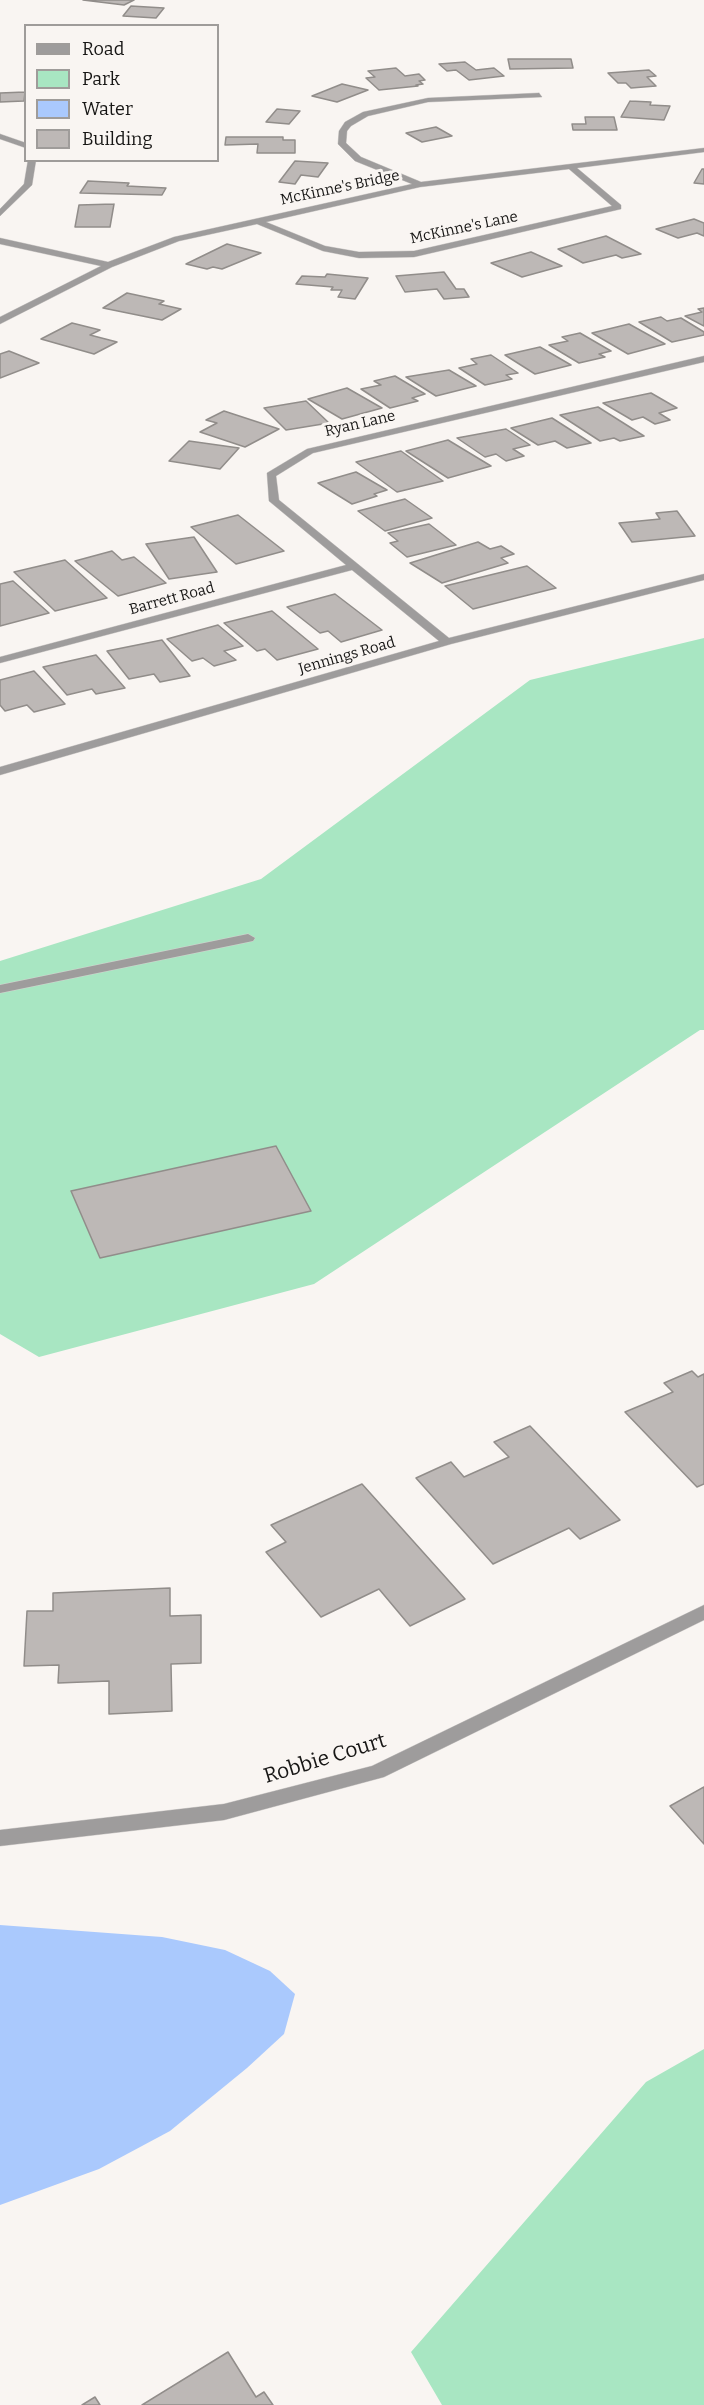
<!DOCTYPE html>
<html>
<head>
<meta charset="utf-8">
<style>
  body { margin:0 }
  #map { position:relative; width:704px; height:2405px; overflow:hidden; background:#f9f5f2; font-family:Bitter,serif }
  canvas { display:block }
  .legend { position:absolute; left:24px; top:24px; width:195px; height:138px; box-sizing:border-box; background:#f9f5f2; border:2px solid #9f9c9a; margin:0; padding:8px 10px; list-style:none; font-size:18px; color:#171615 }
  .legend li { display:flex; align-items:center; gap:12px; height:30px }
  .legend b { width:30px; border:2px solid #9f9c9a }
</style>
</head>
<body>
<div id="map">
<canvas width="704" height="2405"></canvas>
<ul class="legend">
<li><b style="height:8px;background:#9e9c9c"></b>Road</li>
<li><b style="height:16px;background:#a8e6c2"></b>Park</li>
<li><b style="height:16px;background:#aac9fd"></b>Water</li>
<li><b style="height:16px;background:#bdb8b6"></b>Building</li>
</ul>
</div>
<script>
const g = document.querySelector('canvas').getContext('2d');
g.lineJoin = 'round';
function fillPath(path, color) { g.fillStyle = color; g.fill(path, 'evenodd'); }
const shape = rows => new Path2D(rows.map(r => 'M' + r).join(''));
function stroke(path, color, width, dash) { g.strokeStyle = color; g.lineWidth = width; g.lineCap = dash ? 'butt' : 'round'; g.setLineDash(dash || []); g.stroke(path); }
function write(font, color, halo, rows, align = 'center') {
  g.font = font + ' Bitter,serif'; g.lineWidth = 6; g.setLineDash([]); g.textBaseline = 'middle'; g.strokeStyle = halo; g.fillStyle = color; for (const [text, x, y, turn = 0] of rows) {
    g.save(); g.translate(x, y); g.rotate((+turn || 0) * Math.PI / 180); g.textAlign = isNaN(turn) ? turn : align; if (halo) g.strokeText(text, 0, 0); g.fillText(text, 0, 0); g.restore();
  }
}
const green = shape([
  [704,638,704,1030,700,1030,314,1284,39,1357,0,1334,0,961,261,879,530,680],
  [704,2049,704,2405,442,2405,411,2352,646,2082]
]);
const water = shape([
  [0,1925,162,1937,225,1950,270,1971,295,1994,284,2034,247,2068,170,2131,99,2169,0,2205]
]);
const building = shape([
  [83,0,134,0,124,5,83,0],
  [131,6,164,8,156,18,123,16,131,6],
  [508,59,571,59,573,68,510,69,508,59],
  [465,62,476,70,494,68,504,76,469,80,456,70,447,71,439,64,465,62],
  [396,68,405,76,419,74,425,80,419,81,423,84,416,85,418,86,379,90,366,78,375,77,368,71,396,68],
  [649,70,656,76,647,77,656,86,631,88,626,83,618,83,608,73,649,70],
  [342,84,368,90,337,102,312,96,342,84],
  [25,92,24,101,0,102,0,93,25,92],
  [630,101,651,102,650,105,670,106,664,120,621,117,630,101],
  [277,109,300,111,289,124,266,122,277,109],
  [585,117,614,117,617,130,573,130,572,124,586,124,585,117],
  [436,127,452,136,422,142,406,133,436,127],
  [226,137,283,137,283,140,295,140,295,153,257,153,258,144,225,145,226,137],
  [295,161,328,163,318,177,301,175,295,184,279,182,295,161],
  [702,169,704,169,704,184,694,183,702,169],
  [88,181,129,183,127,186,166,188,162,195,80,193,88,181],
  [114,204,110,227,75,227,79,205,114,204],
  [694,219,704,223,704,236,697,233,678,238,656,229,694,219],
  [606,236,641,254,622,258,616,255,583,263,558,249,606,236],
  [227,244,261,253,222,269,213,267,207,269,186,264,227,244],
  [531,252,562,266,522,277,491,263,531,252],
  [444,272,456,289,464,289,469,297,444,299,437,289,405,292,396,276,444,272],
  [327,274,368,278,355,299,338,297,342,290,331,290,333,287,296,284,302,276,325,277,327,274],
  [127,293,164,301,159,304,181,309,162,320,103,308,127,293],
  [704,308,704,326,685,316,702,312,698,309,704,308],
  [661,317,667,321,681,318,704,332,704,335,672,342,639,322,661,317],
  [72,323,100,330,90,335,117,342,94,354,41,339,72,323],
  [629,324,665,344,628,354,592,333,629,324],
  [580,333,611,351,599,354,605,357,579,363,549,345,568,341,562,337,580,333],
  [540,347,571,365,535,374,505,355,540,347],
  [9,351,39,363,0,378,0,354,9,351],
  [491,355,518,373,506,375,512,379,485,385,459,368,477,364,471,359,491,355],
  [449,370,476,386,436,396,406,377,449,370],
  [395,376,425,394,412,398,418,401,390,408,361,389,381,385,374,381,395,376],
  [347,388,382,408,342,419,308,399,347,388],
  [651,393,677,408,659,413,670,420,655,424,643,417,632,420,603,403,651,393],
  [306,401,329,423,286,430,264,408,306,401],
  [598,407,644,436,620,441,614,438,600,441,560,415,598,407],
  [224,411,279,429,245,447,200,432,217,423,206,420,224,411],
  [552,418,591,443,567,448,555,441,538,445,511,428,552,418],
  [506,429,530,445,513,449,524,456,506,461,496,454,485,457,457,438,506,429],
  [448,440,491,466,448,478,406,451,448,440],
  [189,441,239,448,220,469,169,461,189,441],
  [401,451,443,481,397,492,356,462,401,451],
  [356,472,387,490,374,494,377,496,352,504,318,483,356,472],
  [405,499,432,518,385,531,358,511,405,499],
  [677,511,695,536,632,542,619,523,660,519,656,513,677,511],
  [238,515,284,551,236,564,191,527,238,515],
  [429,524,456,545,407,557,390,543,398,541,388,533,429,524],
  [194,537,217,572,169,579,146,544,194,537],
  [478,542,490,549,501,546,514,554,501,558,508,563,442,583,410,563,478,542],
  [112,551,122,560,134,557,166,583,118,596,75,561,112,551],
  [65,560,107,598,55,611,14,572,65,560],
  [527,566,556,588,473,609,445,586,527,566],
  [13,581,49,613,0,626,0,584,13,581],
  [335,594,382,630,341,642,328,631,320,633,287,607,335,594],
  [272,611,318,649,277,660,265,649,257,651,224,623,272,611],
  [218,625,243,646,224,651,236,660,214,666,203,658,192,661,167,639,218,625],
  [162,640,190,676,160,682,154,674,129,679,107,651,162,640],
  [96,655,125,688,96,694,92,689,67,695,43,667,96,655],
  [34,671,65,704,34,712,27,705,5,711,0,705,0,680,34,671],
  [276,1146,311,1211,100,1258,71,1191,276,1146],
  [692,1371,698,1377,704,1374,704,1484,697,1487,625,1412,673,1392,664,1383,692,1371],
  [530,1426,620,1520,580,1539,569,1528,493,1564,416,1478,451,1462,464,1477,509,1457,494,1442,530,1426],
  [362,1484,465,1599,410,1626,379,1589,321,1617,266,1552,286,1542,271,1525,362,1484],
  [170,1588,170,1616,201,1615,201,1663,171,1664,172,1711,109,1714,109,1681,58,1683,59,1665,24,1666,27,1611,53,1611,53,1593,170,1588],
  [704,1787,704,1844,670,1806,704,1787],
  [228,2352,256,2397,264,2392,273,2405,142,2405,228,2352],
  [95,2397,100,2405,82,2405,95,2397]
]);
const service = shape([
  [248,934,255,938,253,941,0,993,0,985,248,934]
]);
const minor = shape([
  [539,93,542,97,428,102,368,116,351,126,347,131,346,143,361,157,421,182,704,148,704,152,577,168,621,205,621,209,414,257,359,258,323,251,257,224,179,241,112,267,0,324,0,317,101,266,0,244,0,238,108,262,174,237,412,184,355,161,338,144,339,131,345,122,363,112,428,98,539,93],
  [569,169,612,206,414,251,359,252,325,246,266,222,420,187,569,169],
  [0,134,26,143,26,148,0,139,0,134],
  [28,160,36,160,32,185,0,216,0,209,24,184,28,160],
  [704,356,704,362,313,453,276,476,279,500,449,638,704,574,704,580,451,644,0,775,0,767,439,641,352,570,0,663,0,657,346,565,269,501,267,473,307,449,704,356],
  [704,1605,704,1620,384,1777,224,1820,0,1846,0,1830,224,1804,372,1766,704,1605]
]);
const farStreetnames = [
  ["McKinne's Bridge",340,188,-12],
  ["McKinne's Lane",464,228,-12],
  ["Ryan Lane",360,424,-13],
  ["Barrett Road",172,599,-15],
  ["Jennings Road",347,656,-16]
];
const nearStreetnames = [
  ["Robbie Court",325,1759,-17]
];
fillPath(green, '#a8e6c2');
fillPath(water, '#aac9fd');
fillPath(building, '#bdb8b6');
stroke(building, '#918d8a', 1.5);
stroke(service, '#d5d1cf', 1);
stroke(minor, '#d5d1cf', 1);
fillPath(service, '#9e9c9c');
fillPath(minor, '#9e9c9c');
write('15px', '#171615', '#f9f5f2', farStreetnames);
write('21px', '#171615', '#f9f5f2', nearStreetnames);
</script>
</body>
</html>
